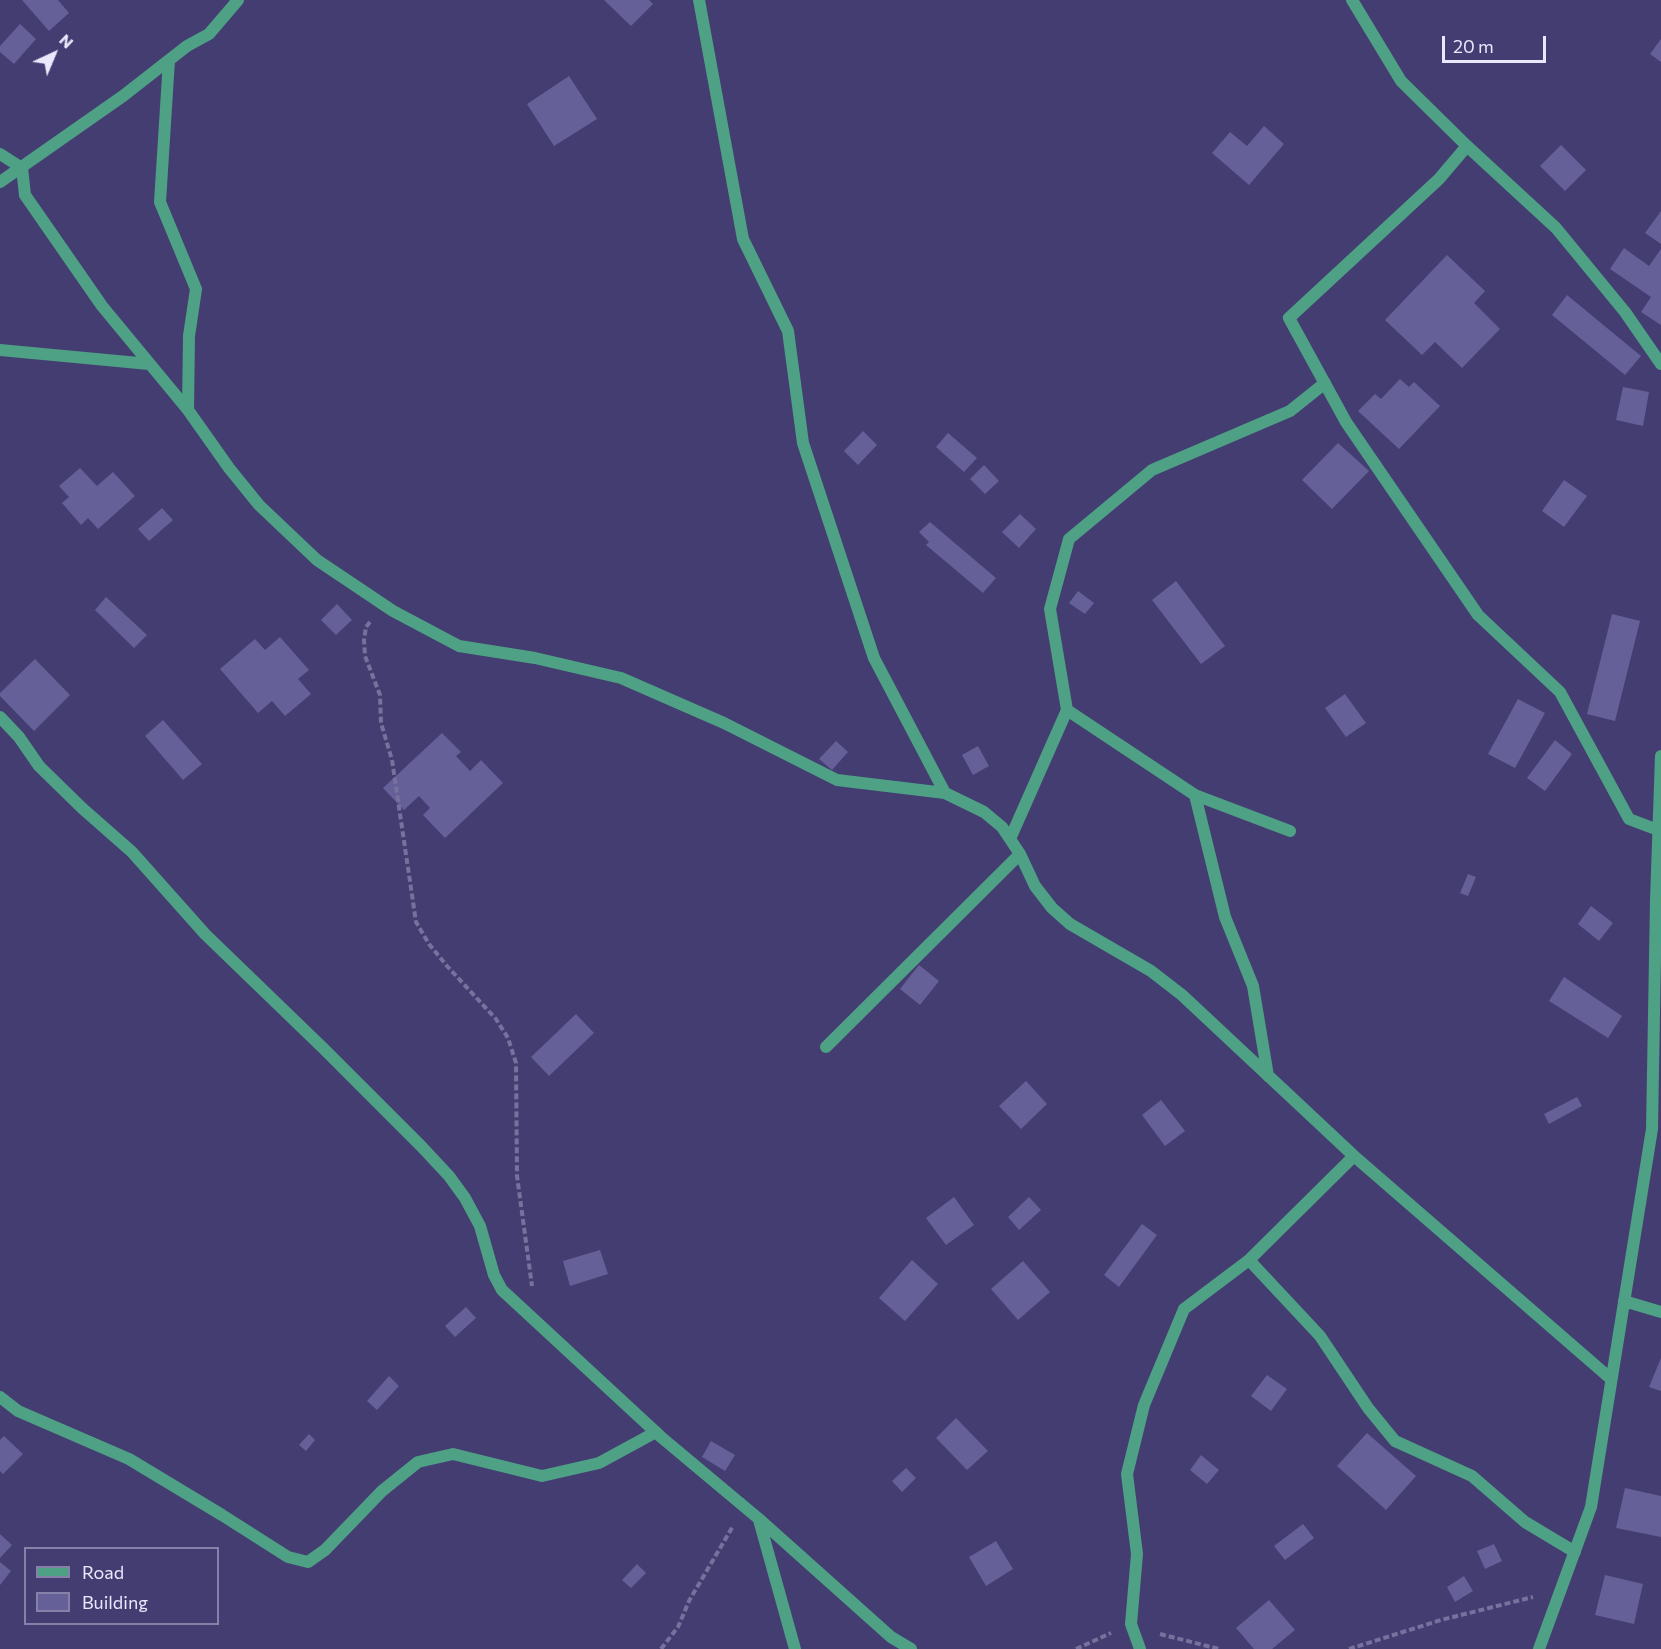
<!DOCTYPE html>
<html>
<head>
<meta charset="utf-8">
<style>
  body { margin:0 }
  #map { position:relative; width:1661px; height:1649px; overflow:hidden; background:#443d72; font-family:Commissioner,sans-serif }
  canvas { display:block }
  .legend { position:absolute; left:24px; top:1547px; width:195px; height:78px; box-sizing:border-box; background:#443d72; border:2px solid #8681a9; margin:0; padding:8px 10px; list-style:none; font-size:18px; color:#e9e8fc }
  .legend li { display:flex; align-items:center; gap:12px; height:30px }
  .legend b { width:30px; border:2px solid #8681a9 }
  .north { position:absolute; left:24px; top:24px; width:60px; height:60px; -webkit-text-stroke:4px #443d72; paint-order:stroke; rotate:44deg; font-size:16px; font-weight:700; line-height:24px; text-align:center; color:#e9e8fc }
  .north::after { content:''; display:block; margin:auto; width:21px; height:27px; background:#e9e8fc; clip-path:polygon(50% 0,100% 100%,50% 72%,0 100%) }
  .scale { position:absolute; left:1442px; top:36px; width:104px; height:27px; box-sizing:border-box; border:3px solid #e9e8fc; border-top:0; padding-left:8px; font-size:18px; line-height:21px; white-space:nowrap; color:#e9e8fc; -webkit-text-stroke:4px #443d72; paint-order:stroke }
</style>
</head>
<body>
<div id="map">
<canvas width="1661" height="1649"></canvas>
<ul class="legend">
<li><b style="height:8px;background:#4ea184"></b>Road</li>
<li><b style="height:16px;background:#656098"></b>Building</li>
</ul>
<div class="north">N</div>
<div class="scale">20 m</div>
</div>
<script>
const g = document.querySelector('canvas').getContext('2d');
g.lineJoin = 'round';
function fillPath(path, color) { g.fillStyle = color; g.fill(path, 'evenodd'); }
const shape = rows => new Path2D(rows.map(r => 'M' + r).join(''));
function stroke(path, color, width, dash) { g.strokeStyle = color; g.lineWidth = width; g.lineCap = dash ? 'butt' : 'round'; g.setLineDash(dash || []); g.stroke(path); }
const building = shape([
  [22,0,58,0,69,13,49,31],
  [604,0,649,0,653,4,631,26],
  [20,24,36,39,14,64,0,52,0,46],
  [1661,39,1661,62,1650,54],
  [569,76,597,119,554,146,527,104],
  [1264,126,1284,144,1249,185,1212,153,1230,132,1247,146],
  [1561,145,1586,170,1565,191,1540,166],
  [1661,211,1661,244,1645,233],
  [1624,248,1649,266,1661,249,1661,325,1641,312,1651,297,1610,269],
  [1447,255,1485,291,1474,303,1500,329,1462,368,1435,342,1422,355,1385,320],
  [1567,295,1641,356,1625,375,1552,315],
  [1400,379,1409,387,1414,382,1440,406,1399,449,1358,411,1375,394,1381,399],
  [1623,387,1649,392,1643,426,1616,420],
  [863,431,877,445,858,465,844,451],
  [948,433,977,458,964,472,936,447],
  [1338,443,1369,471,1332,509,1302,480],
  [984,465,999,481,985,494,970,479],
  [80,468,97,486,113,472,135,496,98,529,88,518,81,525,62,503,69,497,59,486],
  [1564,480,1587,496,1564,527,1542,511],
  [162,508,173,520,149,541,138,529],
  [1020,514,1036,529,1019,548,1002,532],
  [930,522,996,578,983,593,926,545,929,542,919,532],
  [1176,581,1225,646,1201,664,1152,600],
  [1078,591,1094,603,1085,614,1069,603],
  [106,597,147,635,134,648,95,610],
  [337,604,352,620,336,635,321,620],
  [1612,614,1640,621,1615,721,1587,714],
  [280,637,309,670,298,679,311,694,285,716,272,701,258,713,220,669,255,639,265,650],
  [35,659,70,695,34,731,0,696,0,693],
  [1345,694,1366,723,1346,737,1325,708],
  [1518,699,1545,713,1515,768,1488,754],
  [163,720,202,764,183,780,145,736],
  [442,733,461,752,456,756,470,771,481,760,503,783,445,838,423,815,430,808,419,796,404,810,383,788],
  [1555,740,1572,754,1545,791,1527,778],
  [836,741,848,752,832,770,819,759],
  [978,746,989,766,973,775,962,755],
  [1468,874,1476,877,1468,896,1460,893],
  [1591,906,1613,923,1599,941,1578,924],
  [919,965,939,981,920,1005,900,989],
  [1564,977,1622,1016,1608,1038,1549,1001],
  [576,1014,594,1033,549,1076,531,1057],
  [1026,1081,1047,1104,1021,1129,999,1106],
  [1577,1097,1582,1106,1549,1124,1544,1114],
  [1161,1100,1185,1131,1165,1146,1142,1115],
  [954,1197,974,1225,946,1245,926,1218],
  [1029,1197,1041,1210,1019,1230,1008,1217],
  [1142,1224,1157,1235,1119,1287,1104,1275],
  [600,1250,608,1274,570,1286,563,1261],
  [912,1260,938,1284,905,1321,879,1298],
  [1023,1261,1050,1292,1018,1320,991,1289],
  [466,1307,476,1318,455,1337,445,1326],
  [1661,1358,1661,1391,1649,1387],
  [1267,1375,1287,1389,1271,1411,1251,1396],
  [389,1376,399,1386,377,1410,367,1401],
  [956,1418,988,1451,967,1470,936,1438],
  [1367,1433,1416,1476,1386,1510,1337,1466],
  [309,1434,315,1440,306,1451,299,1445],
  [4,1436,23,1454,3,1474,0,1471,0,1440],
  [711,1441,735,1455,725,1471,702,1457],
  [1201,1455,1219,1470,1207,1484,1190,1470],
  [906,1468,916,1478,902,1492,892,1481],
  [1625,1488,1661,1496,1661,1537,1616,1528],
  [1303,1524,1314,1538,1285,1560,1274,1546],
  [0,1534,12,1545,0,1558],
  [996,1541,1013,1569,986,1586,969,1557],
  [1494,1544,1502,1561,1485,1569,1477,1551],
  [0,1562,11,1571,0,1585],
  [637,1564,646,1573,631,1588,622,1580],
  [1605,1575,1643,1584,1634,1624,1595,1615],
  [1464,1576,1473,1591,1455,1602,1447,1587],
  [1269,1600,1295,1630,1272,1649,1254,1649,1236,1628]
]);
const path = shape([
  [370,622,366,627,364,640,365,656,380,695,381,723,392,760,416,922,429,944,447,966,496,1019,508,1038,516,1063,517,1176,532,1286],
  [1160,1634,1219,1649],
  [661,1649,678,1627,689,1601,733,1526],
  [1076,1649,1111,1633],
  [1349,1649,1441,1620,1533,1597]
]);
const minor = shape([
  [699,0,743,239,788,331,803,443,874,658,945,793],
  [1352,0,1401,81,1467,146,1556,228,1625,312,1661,364],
  [169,60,160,202,196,289,189,336,188,410],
  [1467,146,1439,179,1289,318,1346,422,1478,615,1560,692,1629,819,1658,830],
  [0,154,22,168,25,195,102,306,188,410,229,468,259,505,317,560,393,611,459,646,535,658,621,678,724,723,837,780,945,793,984,812,1002,827,1020,854,1035,886,1052,908,1070,924,1151,971,1182,995,1354,1156,1611,1379],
  [0,182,123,96,187,46,209,34,238,0],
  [0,350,149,364],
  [1067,710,1195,795,1290,831],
  [0,717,19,737,39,766,82,808,132,852,205,934,324,1049,421,1146,449,1176,465,1198,480,1226,494,1275,502,1290,661,1437,759,1519,891,1637,911,1649],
  [1195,795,1225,917,1253,986,1268,1076],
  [1010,839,1067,710,1050,609,1069,539,1152,470,1290,411,1325,383],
  [826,1047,1020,854],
  [1249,1260,1320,1336,1368,1408,1395,1441,1472,1476,1525,1522,1575,1552],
  [1624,1301,1661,1312],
  [0,1397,18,1411,129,1459,222,1515,288,1557,308,1562,325,1550,382,1491,418,1462,453,1454,542,1476,599,1463,656,1432],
  [759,1520,795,1649],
  [1140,1649,1131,1624,1137,1554,1127,1474,1144,1405,1184,1309,1249,1260,1354,1156],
  [1539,1649,1591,1507,1652,1129,1656,900,1661,756]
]);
fillPath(building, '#656098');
stroke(path, '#77729d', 4, [6, 3]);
stroke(minor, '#4ea184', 12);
</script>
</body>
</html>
